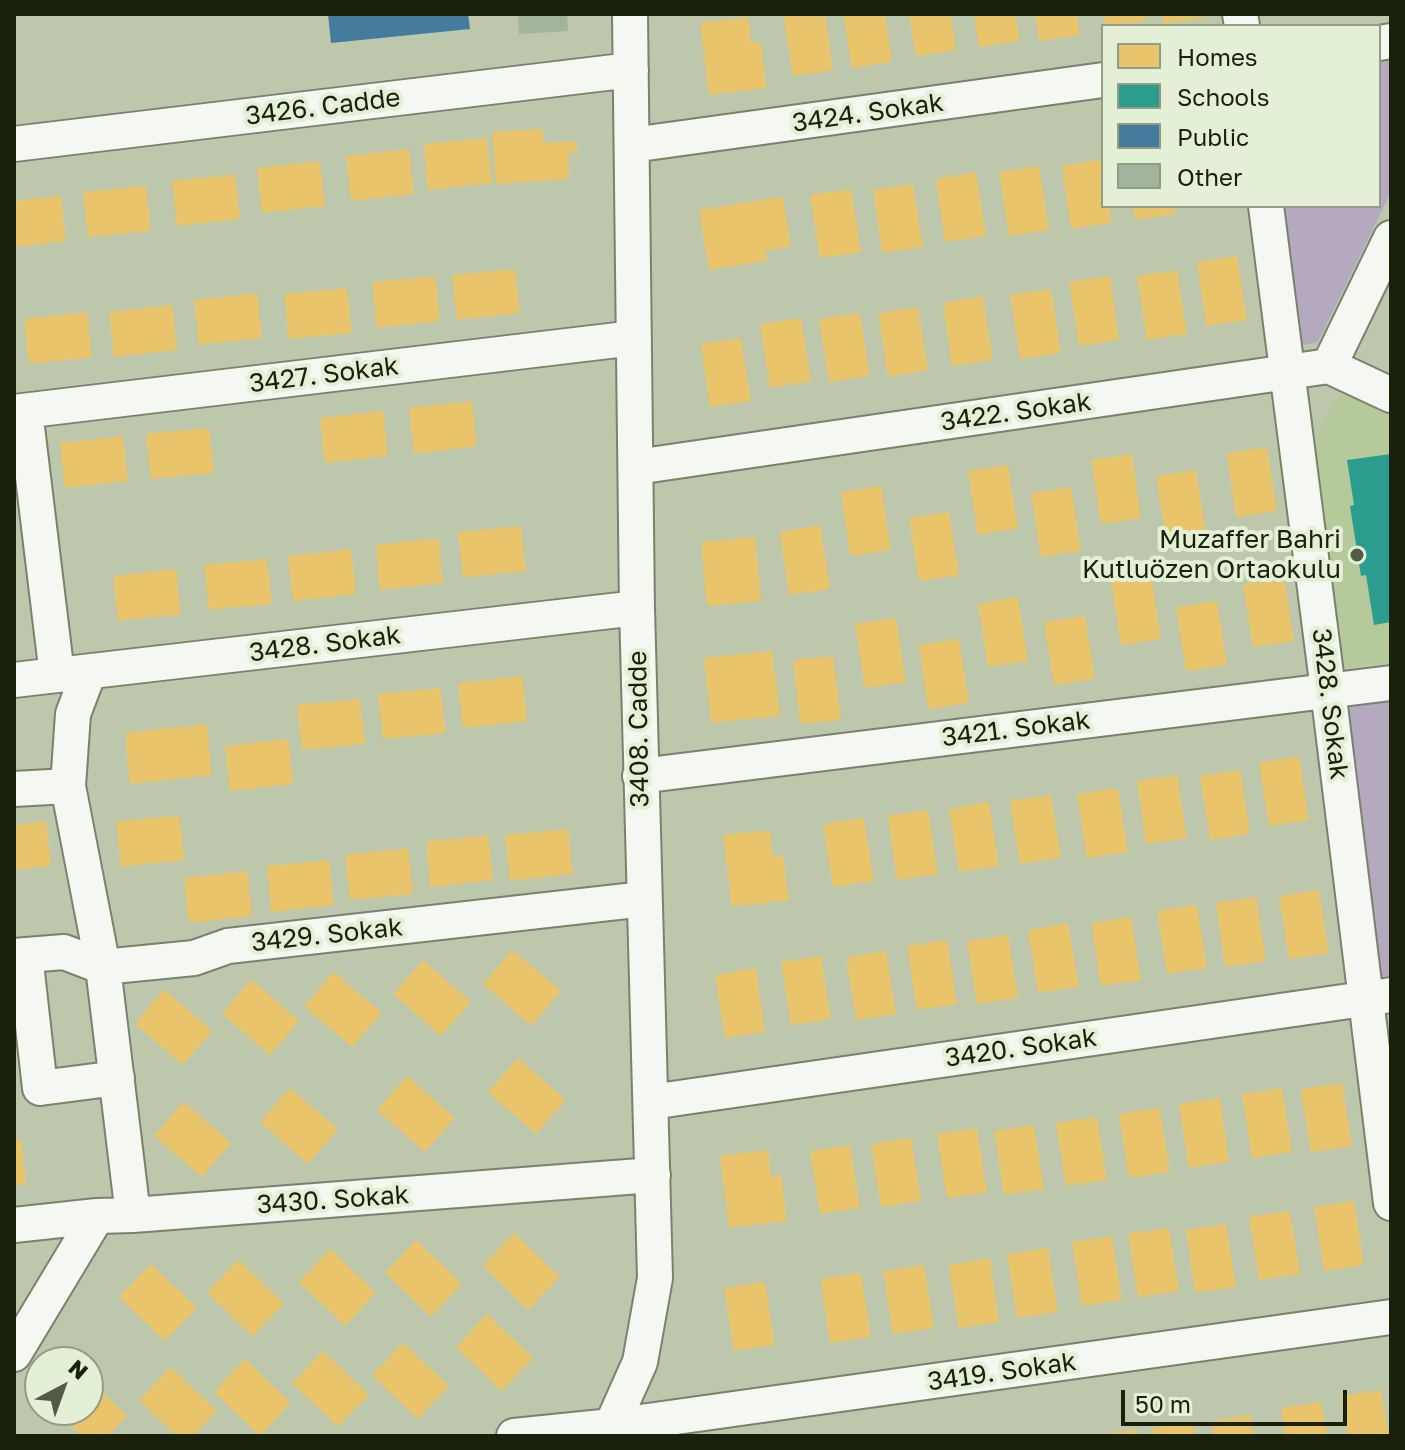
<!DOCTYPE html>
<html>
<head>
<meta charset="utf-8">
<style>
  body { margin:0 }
  #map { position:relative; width:1405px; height:1450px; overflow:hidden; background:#bcc7ab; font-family:"Golos Text",sans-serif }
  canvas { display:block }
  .frame { position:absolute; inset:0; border:16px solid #19210d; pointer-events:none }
  .legend { position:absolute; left:1101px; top:24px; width:280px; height:184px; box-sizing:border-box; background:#e4f0d5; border:2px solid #939d85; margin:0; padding:10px 14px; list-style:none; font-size:24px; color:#19210d }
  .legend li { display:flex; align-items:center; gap:16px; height:40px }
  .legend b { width:40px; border:2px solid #939d85 }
  .north { position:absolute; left:24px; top:1346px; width:80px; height:80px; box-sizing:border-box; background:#e4f0d5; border:2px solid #939d85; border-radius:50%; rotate:41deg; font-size:22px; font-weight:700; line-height:32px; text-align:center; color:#19210d }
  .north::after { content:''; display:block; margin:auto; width:28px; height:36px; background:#525b44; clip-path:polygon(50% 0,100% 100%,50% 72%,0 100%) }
  .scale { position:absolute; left:1121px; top:1390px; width:226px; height:36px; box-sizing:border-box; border:4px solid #19210d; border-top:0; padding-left:10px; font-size:24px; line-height:28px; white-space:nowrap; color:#19210d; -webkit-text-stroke:6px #e4f0d5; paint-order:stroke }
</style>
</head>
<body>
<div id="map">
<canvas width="1405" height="1450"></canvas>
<div class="frame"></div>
<ul class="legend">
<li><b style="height:22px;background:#e9c46a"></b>Homes</li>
<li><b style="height:22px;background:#2a9d8f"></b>Schools</li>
<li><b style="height:22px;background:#457b9d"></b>Public</li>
<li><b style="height:22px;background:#a2b49c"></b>Other</li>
</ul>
<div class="north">N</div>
<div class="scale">50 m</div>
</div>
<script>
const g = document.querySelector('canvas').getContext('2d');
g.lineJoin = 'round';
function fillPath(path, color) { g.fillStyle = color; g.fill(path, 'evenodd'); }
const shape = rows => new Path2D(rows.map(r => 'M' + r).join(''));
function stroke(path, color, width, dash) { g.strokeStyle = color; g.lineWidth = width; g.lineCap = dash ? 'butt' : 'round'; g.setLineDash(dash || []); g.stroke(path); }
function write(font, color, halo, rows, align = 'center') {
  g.font = font + ' "Golos Text",sans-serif'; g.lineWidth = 8; g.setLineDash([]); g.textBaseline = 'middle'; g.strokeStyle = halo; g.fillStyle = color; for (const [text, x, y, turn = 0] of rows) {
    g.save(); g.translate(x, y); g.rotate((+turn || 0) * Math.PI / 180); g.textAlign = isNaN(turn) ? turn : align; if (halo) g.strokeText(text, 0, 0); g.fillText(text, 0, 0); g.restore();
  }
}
const built = shape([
  [1358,393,1391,408,1391,662,1336,669,1312,447,1335,398]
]);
const green = shape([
  [1391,61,1391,192,1318,342,1305,345,1297,339,1279,206,1379,206,1379,62],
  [1391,697,1391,976,1375,977,1346,721,1350,701]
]);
const homes = shape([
  [783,14,825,14,833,70,793,76],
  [843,14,885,14,892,62,852,68],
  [909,14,951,14,956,50,916,56],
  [974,14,1015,14,1020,41,979,47],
  [1035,14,1076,14,1080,35,1039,41],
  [1104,14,1145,14,1146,21,1106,26],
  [1162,14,1203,14,1204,18,1163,24],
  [748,17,751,43,761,42,766,88,709,95,700,23],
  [543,129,544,143,576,141,577,153,568,153,569,179,496,184,492,132],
  [487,138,492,183,428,190,424,144],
  [409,149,414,194,351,201,346,156],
  [1102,159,1103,206,1109,206,1112,223,1071,229,1062,166],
  [320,161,325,206,262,213,257,168],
  [1039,166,1049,230,1009,236,999,172],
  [976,172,986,236,945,242,936,179],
  [235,174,240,219,177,226,172,181],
  [913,184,923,247,882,253,873,190],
  [146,186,151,231,88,237,83,192],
  [851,189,861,252,820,258,810,195],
  [61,196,66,241,14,247,14,201],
  [783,197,791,247,765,251,767,261,709,270,699,210],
  [1133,206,1174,206,1175,214,1135,220],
  [1237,256,1247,320,1206,326,1197,262],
  [515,269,520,313,457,320,452,275],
  [1177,270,1187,334,1147,340,1137,276],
  [435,276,440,321,377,328,372,282],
  [1110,276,1119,340,1079,346,1069,282],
  [347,288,352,333,289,339,284,294],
  [1051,289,1061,353,1020,359,1010,295],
  [257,293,262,338,199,345,194,300],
  [983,296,993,360,952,366,943,303],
  [172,305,177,350,114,357,109,312],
  [918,307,928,370,888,377,878,313],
  [87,312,92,357,29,364,24,319],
  [860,313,870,376,829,382,819,319],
  [801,318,811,381,770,388,760,324],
  [741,338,751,401,710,407,701,344],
  [472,401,477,446,414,454,409,408],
  [383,411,388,456,325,463,320,418],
  [209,428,214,473,151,479,146,434],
  [123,436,128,481,65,488,60,443],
  [1267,447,1277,511,1236,517,1227,453],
  [1132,454,1141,518,1101,524,1091,460],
  [1008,465,1018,528,978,535,968,471],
  [1196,470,1206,534,1166,540,1156,476],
  [881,486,891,550,850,556,841,492],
  [1071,487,1081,551,1041,557,1031,493],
  [949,512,959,575,919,581,909,518],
  [820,525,830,589,789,595,780,532],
  [521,526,526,571,463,577,458,532],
  [755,537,761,601,707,606,701,542],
  [438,538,443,583,380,590,376,545],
  [351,549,356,594,293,601,288,556],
  [267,559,272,604,209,610,204,565],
  [176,569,181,614,118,621,113,576],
  [1151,575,1161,639,1121,645,1111,581],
  [1284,578,1294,641,1253,647,1243,584],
  [1018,597,1028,661,988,667,978,604],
  [1217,601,1227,665,1186,671,1176,607],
  [1085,616,1095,679,1054,685,1044,622],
  [896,618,906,682,865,688,855,624],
  [959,639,969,703,928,709,919,645],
  [772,651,780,716,711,723,704,658],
  [833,656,841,720,800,724,793,660],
  [522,676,527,721,463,728,458,683],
  [440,688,446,733,383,739,378,694],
  [360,699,365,744,302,750,297,705],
  [207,724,212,775,130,784,125,733],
  [288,739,293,784,230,791,225,746],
  [1299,756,1309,820,1269,826,1259,763],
  [1240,770,1250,834,1210,840,1200,776],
  [1177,775,1187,838,1146,844,1137,781],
  [1118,788,1128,852,1087,858,1077,794],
  [1051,795,1061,858,1020,864,1010,801],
  [989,802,999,866,959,872,949,809],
  [928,810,938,874,897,880,888,816],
  [179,815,184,860,121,867,116,822],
  [864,818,874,881,833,887,823,824],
  [46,821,51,866,14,870,14,825],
  [568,829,573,874,510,881,505,835],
  [770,830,773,856,783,855,789,900,732,907,723,835],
  [488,835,493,880,430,887,426,842],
  [408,848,413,894,350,900,345,855],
  [329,860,334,905,271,912,267,866],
  [247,871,252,916,189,923,184,878],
  [1319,890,1329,953,1289,959,1279,896],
  [1256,897,1266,961,1225,967,1216,903],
  [1197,905,1207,968,1167,974,1157,911],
  [1131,917,1141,980,1101,986,1091,923],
  [1068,923,1079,987,1038,993,1028,930],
  [1008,935,1018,998,977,1004,967,941],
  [947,940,957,1004,917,1010,907,946],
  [512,950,561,991,531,1026,483,984],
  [886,951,896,1014,856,1020,846,957],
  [821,956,831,1019,791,1025,781,962],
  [423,960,471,1002,441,1036,393,994],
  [756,968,765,1032,725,1038,715,975],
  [334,972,382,1013,352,1047,304,1006],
  [251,979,299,1021,270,1055,222,1014],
  [164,989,212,1031,183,1065,135,1024],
  [518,1058,566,1100,536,1134,488,1092],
  [407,1076,455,1118,425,1152,377,1110],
  [1342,1083,1352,1146,1311,1152,1301,1089],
  [290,1088,338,1129,308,1164,260,1122],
  [1282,1088,1292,1152,1252,1158,1242,1094],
  [1220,1098,1229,1162,1189,1168,1179,1104],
  [184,1102,231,1143,202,1177,154,1136],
  [1160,1108,1170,1172,1129,1178,1119,1114],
  [1097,1117,1107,1180,1066,1186,1056,1123],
  [1034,1125,1044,1189,1004,1195,994,1131],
  [977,1128,987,1192,947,1198,937,1134],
  [911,1138,921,1201,881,1207,871,1144],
  [21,1139,26,1184,14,1185,14,1140],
  [850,1145,860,1208,820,1214,810,1151],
  [768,1150,771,1176,781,1175,787,1221,729,1228,720,1156],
  [1354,1201,1364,1265,1324,1271,1314,1207],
  [1290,1211,1300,1274,1259,1280,1249,1217],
  [1226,1224,1236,1287,1195,1293,1186,1230],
  [1169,1228,1179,1291,1138,1297,1128,1234],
  [514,1233,560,1277,528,1310,483,1266],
  [1112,1236,1122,1300,1082,1306,1072,1242],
  [416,1240,462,1284,431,1317,385,1273],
  [1048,1248,1058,1312,1017,1318,1007,1254],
  [330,1249,376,1293,345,1326,299,1282],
  [990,1258,999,1322,959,1328,949,1265],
  [238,1260,284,1303,253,1336,207,1293],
  [151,1264,197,1308,165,1341,119,1297],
  [924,1265,934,1328,893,1334,883,1271],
  [861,1273,871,1337,830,1343,821,1279],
  [765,1282,775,1345,734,1351,724,1288],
  [487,1314,533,1358,502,1391,456,1347],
  [403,1343,449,1386,418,1419,372,1375],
  [323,1351,369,1395,338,1427,292,1383],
  [245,1359,291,1403,260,1436,214,1392],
  [171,1367,217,1411,193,1436,177,1436,139,1400],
  [88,1379,127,1416,108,1436,82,1436,54,1410,88,1410],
  [1381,1390,1389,1436,1348,1436,1341,1396],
  [1321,1402,1327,1436,1285,1436,1281,1408],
  [1251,1415,1254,1436,1213,1436,1211,1421],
  [1193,1422,1195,1436,1154,1436,1152,1428],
  [1137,1429,1138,1436,1105,1436,1105,1434]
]);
const schools = shape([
  [1391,454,1391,622,1374,625,1366,575,1361,576,1350,506,1354,505,1347,460]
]);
const public = shape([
  [328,14,468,14,470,29,331,43]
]);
const building = shape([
  [518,14,567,14,568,31,519,34]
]);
const street = shape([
  [1240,14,1242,26],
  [1379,43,1391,41],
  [14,144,631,70],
  [632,145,1103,80],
  [1266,206,1328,690,1391,1203],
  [1329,366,1391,238],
  [25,411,57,675],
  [14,412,634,338],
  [636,467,1329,366,1391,395],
  [89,672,73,714,68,786,103,967,133,1215],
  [14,680,637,608],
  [640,776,1391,683],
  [14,789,68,786],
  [25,955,40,1088,117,1078],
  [14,956,64,952,103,967,194,958,228,946,644,899],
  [651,1102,1391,995],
  [14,1225,97,1216,133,1215,653,1175],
  [14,1354,97,1216],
  [514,1436,612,1426,1391,1317],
  [607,1436,640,1362,655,1278,637,608,630,14]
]);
const markers = [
  [1357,555,8,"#525b44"]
];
const streetNames = [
  ["3426. Cadde",323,107,-7],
  ["3424. Sokak",868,113,-8],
  ["3427. Sokak",324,375,-7],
  ["3422. Sokak",1016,412,-8],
  ["3428. Sokak",325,644,-7],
  ["3428. Sokak",1330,704,83],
  ["3408. Cadde",639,729,-91],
  ["3421. Sokak",1016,729,-7],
  ["3429. Sokak",327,935,-6],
  ["3420. Sokak",1021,1048,-8],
  ["3430. Sokak",333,1200,-4],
  ["3419. Sokak",1002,1372,-8]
];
const poiNames = [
  ["Muzaffer Bahri",1341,540],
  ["Kutluözen Ortaokulu",1341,570]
];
fillPath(built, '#b6c99b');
fillPath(green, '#b4a9be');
fillPath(homes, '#e9c46a');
fillPath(schools, '#2a9d8f');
fillPath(public, '#457b9d');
fillPath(building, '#a2b49c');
stroke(street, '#79826c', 38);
stroke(street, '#f5f7f2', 34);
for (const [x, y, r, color] of markers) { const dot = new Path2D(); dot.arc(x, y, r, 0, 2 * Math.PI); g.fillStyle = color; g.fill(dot); stroke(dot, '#e4f0d5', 3); }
write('26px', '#19210d', '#e4f0d5', streetNames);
write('26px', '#19210d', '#e4f0d5', poiNames, 'right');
</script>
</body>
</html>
